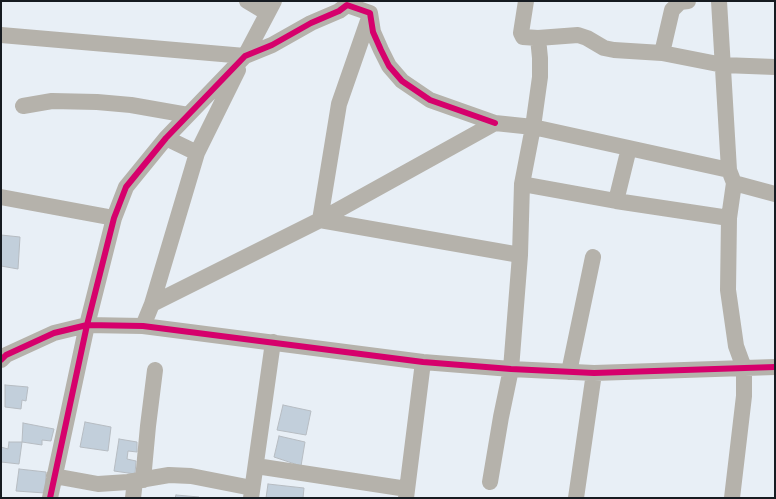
<!DOCTYPE html>
<html>
<head>
<meta charset="utf-8">
<style>
  body { margin:0 }
  #map { position:relative; width:776px; height:499px; overflow:hidden; background:#e8eff6; font-family:"Work Sans",sans-serif }
  canvas { display:block }
  .frame { position:absolute; inset:0; border:2px solid #161b21; pointer-events:none }
</style>
</head>
<body>
<div id="map">
<canvas width="776" height="499"></canvas>
<div class="frame"></div>
</div>
<script>
const g = document.querySelector('canvas').getContext('2d');
g.lineJoin = 'round';
function fillPath(path, color) { g.fillStyle = color; g.fill(path, 'evenodd'); }
const shape = rows => new Path2D(rows.map(r => 'M' + r).join(''));
function stroke(path, color, width, dash) { g.strokeStyle = color; g.lineWidth = width; g.lineCap = dash ? 'butt' : 'round'; g.setLineDash(dash || []); g.stroke(path); }
const building = shape([
  [1,235,20,237,18,269,1,266,1,235],
  [5,385,28,387,26,401,22,400,21,409,5,407,5,385],
  [283,405,311,411,306,435,277,430,283,405],
  [85,422,111,427,108,451,80,447,85,422],
  [23,423,54,429,51,441,42,440,42,445,22,442,23,423],
  [279,436,305,442,301,466,274,457,279,436],
  [119,439,137,442,137,452,128,451,127,459,136,461,135,474,114,471,119,439],
  [9,442,22,442,19,464,1,462,1,447,8,449,9,442],
  [19,469,46,472,45,493,16,491,19,469],
  [268,484,304,488,303,498,266,498,268,484],
  [176,495,199,497,199,498,175,498,176,495]
]);
const minor = shape([
  [247,1,267,13],
  [526,1,521,33,523,37,538,38,578,35,587,38,604,48,614,50,662,53,723,65,775,67],
  [719,1,729,170,734,183,729,218,728,290,736,346,744,368,744,396,732,498],
  [370,15,339,104,320,220,520,255],
  [1,35,245,56,274,1],
  [662,53,672,10,680,2,688,1],
  [23,106,52,101,97,102,131,105,188,115],
  [166,138,197,153],
  [734,183,775,194],
  [522,184,616,201,729,218],
  [1,197,114,218],
  [616,201,629,148],
  [152,304,197,153,238,70],
  [143,326,152,304,320,220,495,123,533,127,729,170],
  [1,360,6,355,54,333,87,325,143,326,423,362,511,369,594,373,775,367],
  [569,372,593,257],
  [256,466,407,489],
  [54,476,98,484,128,482,169,475,191,476,252,488],
  [143,480,148,426,155,370],
  [490,482,501,417,511,369,520,255,522,184,533,127,540,77,540,58,538,38],
  [50,498,87,325,114,218,126,187,166,138,245,56,272,45,311,23,339,11,347,5,370,13,373,32,381,50,389,66,402,81,430,100,495,123],
  [133,498,135,481],
  [251,498,273,342],
  [406,498,423,362],
  [576,498,594,373]
]);
const cycleway = shape([
  [1,360,6,355,54,333,87,325,143,326,423,362,511,369,594,373,775,367],
  [50,498,87,325,114,218,126,187,166,138,245,56,272,45,311,23,339,11,347,5,370,13,373,32,381,50,389,66,402,81,430,100,495,123]
]);
fillPath(building, '#c2cfdb');
stroke(building, '#b6bcc2', 1);
stroke(minor, '#b5b2ab', 16);
stroke(cycleway, '#d6006c', 6);
</script>
</body>
</html>
